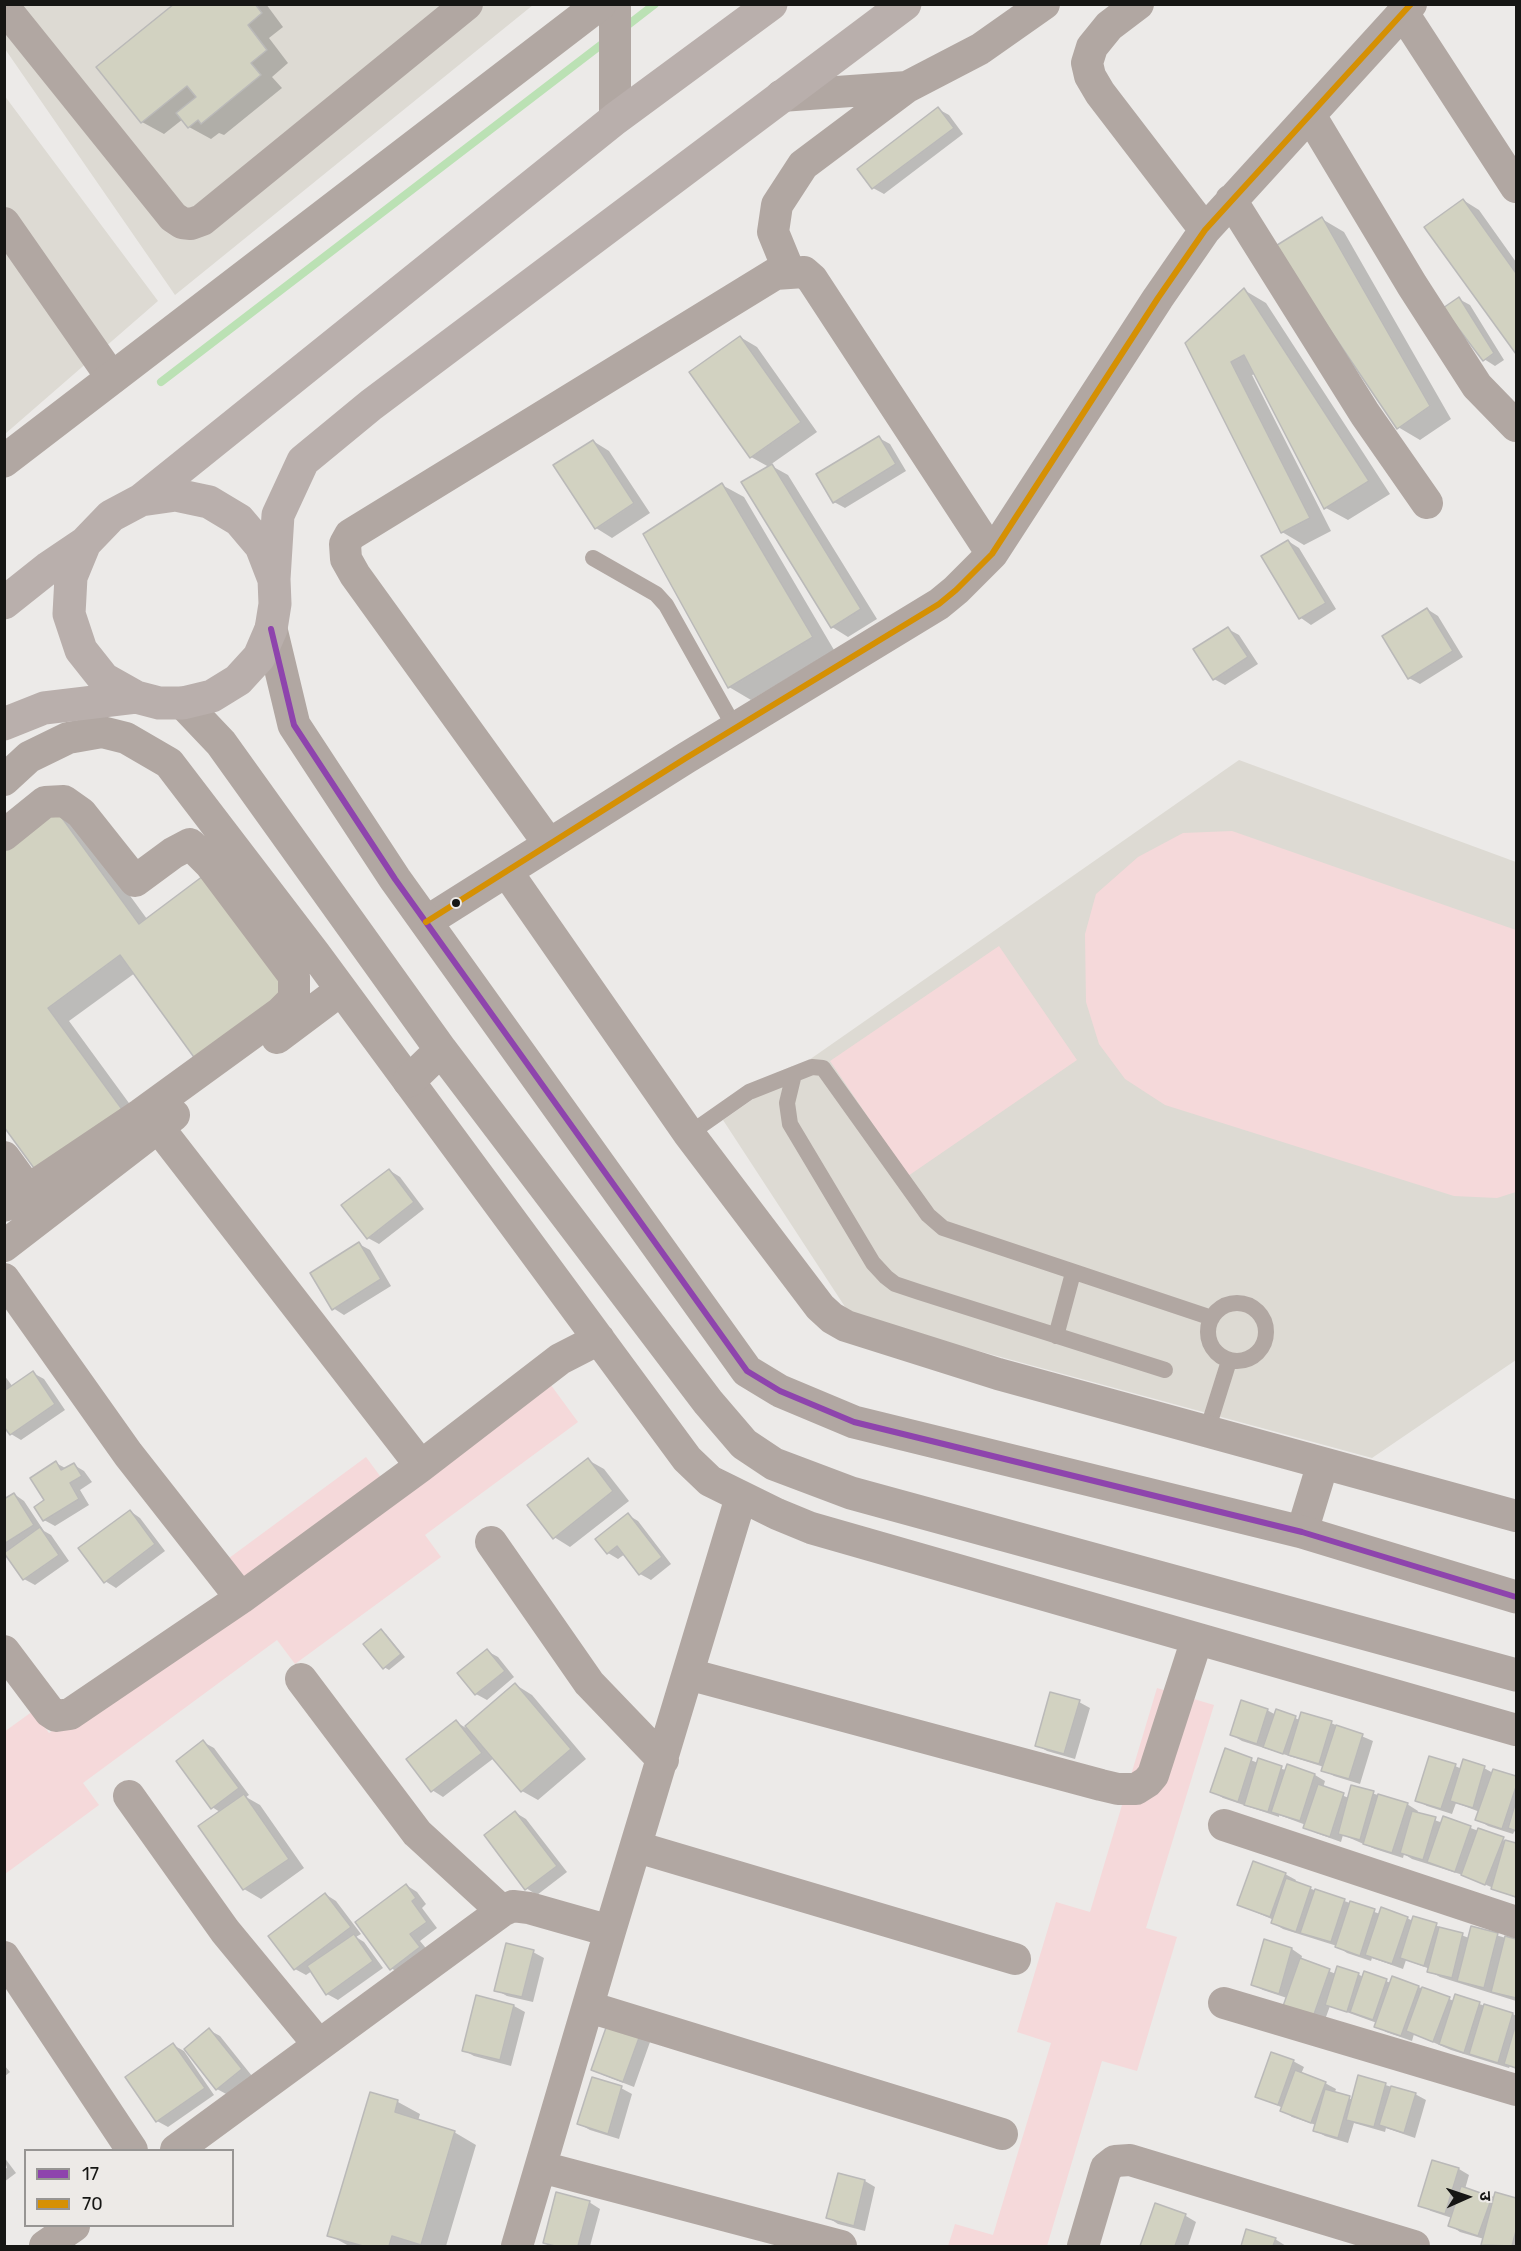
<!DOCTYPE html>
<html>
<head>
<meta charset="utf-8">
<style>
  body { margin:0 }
  #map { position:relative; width:1521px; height:2251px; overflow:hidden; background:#eceae8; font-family:Rubik,"Noto Sans Devanagari",sans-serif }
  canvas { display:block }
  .frame { position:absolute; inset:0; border:6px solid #161614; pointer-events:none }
  .legend { position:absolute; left:24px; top:2149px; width:210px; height:78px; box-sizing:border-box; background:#edeae7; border:2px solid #979593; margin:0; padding:8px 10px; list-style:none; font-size:18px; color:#161614 }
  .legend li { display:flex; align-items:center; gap:12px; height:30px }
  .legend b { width:30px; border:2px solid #979593 }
  .north { position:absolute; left:1437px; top:2167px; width:60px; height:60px; -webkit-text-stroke:4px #edeae7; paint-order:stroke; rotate:87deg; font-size:16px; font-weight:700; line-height:24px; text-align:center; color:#161614 }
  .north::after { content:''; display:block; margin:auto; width:21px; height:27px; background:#161614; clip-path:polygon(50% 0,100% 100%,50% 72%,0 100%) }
</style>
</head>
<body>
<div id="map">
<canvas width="1521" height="2251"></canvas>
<div class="frame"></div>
<ul class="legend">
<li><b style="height:8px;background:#8e44ad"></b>17</li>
<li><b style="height:8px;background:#d59003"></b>70</li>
</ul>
<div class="north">उ</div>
</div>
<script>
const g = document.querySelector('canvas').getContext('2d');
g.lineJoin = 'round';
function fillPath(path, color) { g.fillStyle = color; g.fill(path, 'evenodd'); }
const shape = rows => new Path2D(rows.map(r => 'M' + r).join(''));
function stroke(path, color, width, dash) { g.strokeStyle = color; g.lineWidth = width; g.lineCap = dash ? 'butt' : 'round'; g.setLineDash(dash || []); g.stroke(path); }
const built = shape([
  [4,5,533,5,175,295,5,49],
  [4,95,158,301,5,434,4,434],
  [1239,760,1516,862,1516,1360,1372,1458,898,1329,849,1313,723,1120]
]);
const green = shape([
  [1232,831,1516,930,1516,1192,1497,1198,1454,1196,1165,1105,1125,1079,1099,1044,1086,1002,1085,934,1096,894,1138,857,1183,833],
  [999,946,1077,1060,908,1176,830,1061],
  [537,1366,578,1422,425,1535,441,1557,295,1664,277,1640,83,1783,99,1805,5,1874,4,1732,33,1711,49,1733,244,1588,225,1561,366,1457,383,1480],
  [1157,1688,1214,1705,1146,1928,1177,1937,1137,2071,1102,2061,1047,2246,1048,2246,948,2246,955,2224,993,2235,1051,2043,1017,2032,1056,1902,1090,1912]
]);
const shadow = shape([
  [176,4,266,4,283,27,269,38,288,63,272,77,282,88,224,135,219,133,211,139,189,127,183,119,164,134,142,122],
  [938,109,949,115,963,134,884,194,873,188,859,169],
  [1463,200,1479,210,1516,262,1516,352,1427,227],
  [1322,219,1344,232,1451,419,1420,440,1398,427],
  [1244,290,1266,303,1390,494,1348,520,1326,508,1255,374,1252,375,1331,531,1304,545,1282,532,1186,343],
  [1459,299,1470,305,1504,360,1495,366,1484,359],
  [740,337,757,347,817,432,770,465,788,475,877,619,848,637,832,627,769,467,751,457],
  [879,438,890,444,906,471,845,508,834,502],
  [593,441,609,451,650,513,612,538,596,528],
  [722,485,744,497,834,650,751,700,729,687,645,535],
  [1288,541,1299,548,1336,609,1311,625,1301,618,1263,556],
  [1427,609,1438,616,1463,657,1420,684,1409,678],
  [1228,629,1239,635,1258,664,1225,685,1214,679],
  [57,813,79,826,147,919,135,973,69,1021,145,1125,40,1174],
  [389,1170,400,1177,424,1209,379,1244,368,1238],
  [359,1244,370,1250,391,1286,344,1315,333,1308],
  [33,1373,44,1379,65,1410,21,1440,11,1434,4,1425,4,1375,13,1387],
  [588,1460,604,1469,629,1501,570,1547,554,1537],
  [56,1463,67,1469,74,1465,84,1471,92,1482,80,1490,89,1505,55,1526,44,1520,46,1501],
  [14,1494,24,1501,44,1531,51,1535,69,1561,35,1585,24,1579,8,1555,4,1557,4,1500],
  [130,1511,140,1518,165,1551,116,1588,105,1581],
  [628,1515,638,1521,671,1564,651,1580,640,1574,625,1554,618,1559,608,1553],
  [381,1631,386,1634,405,1657,389,1670,384,1667],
  [487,1651,498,1657,514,1677,487,1700,476,1694],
  [516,1685,532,1695,586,1759,538,1800,522,1791,494,1758,443,1797,432,1790,456,1722,466,1728],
  [1079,1702,1090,1708,1075,1759,1047,1751,1037,1745],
  [1267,1710,1276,1715,1277,1711,1300,1720,1331,1723,1373,1741,1360,1784,1334,1776,1323,1770,1324,1767,1242,1741,1232,1735],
  [203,1742,214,1748,249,1795,246,1797,260,1805,304,1868,261,1899,244,1889,220,1812,212,1807],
  [1226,1750,1258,1763,1286,1770,1288,1766,1315,1775,1325,1781,1323,1788,1349,1798,1352,1787,1407,1804,1418,1811,1417,1814,1443,1823,1444,1818,1516,1845,1516,1898,1466,1876,1412,1859,1404,1854,1403,1858,1375,1849,1343,1835,1341,1842,1316,1833,1305,1827,1306,1825,1279,1815,1279,1817,1223,1798,1212,1791],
  [1455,1766,1462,1769,1484,1768,1493,1773,1494,1771,1516,1778,1516,1831,1515,1830,1513,1834,1488,1826,1477,1819,1480,1812,1456,1803,1452,1814,1427,1806,1416,1800],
  [516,1813,526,1819,567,1872,537,1895,526,1888],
  [1285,1874,1296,1880,1295,1883,1380,1914,1407,1918,1413,1921,1414,1917,1469,1938,1472,1928,1516,1941,1516,2001,1440,1977,1429,1971,1430,1969,1406,1960,1403,1969,1372,1958,1371,1961,1347,1953,1337,1946,1283,1929,1273,1923,1274,1920,1239,1905],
  [406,1885,417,1892,426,1904,422,1908,437,1928,420,1941,430,1953,402,1975,391,1968],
  [325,1894,336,1901,361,1934,356,1937,364,1942,383,1968,338,2000,327,1994,312,1971,306,1975,295,1969],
  [1265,1941,1292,1949,1302,1956,1301,1960,1336,1974,1358,1974,1363,1977,1365,1973,1391,1983,1423,1988,1454,2001,1479,2004,1513,2014,1516,2016,1516,2069,1510,2066,1509,2068,1451,2050,1414,2034,1412,2041,1386,2032,1376,2026,1377,2023,1330,2006,1323,2025,1287,1998,1263,1990,1252,1984],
  [533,1952,544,1958,533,2002,507,1996,496,1990],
  [477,1997,514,2006,525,2012,511,2066,474,2056,463,2050],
  [609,2024,650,2042,634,2087,603,2075,593,2069],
  [209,2030,220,2036,252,2076,228,2095,217,2089],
  [173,2045,184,2051,214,2095,168,2127,157,2121,127,2078],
  [1293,2061,1304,2067,1301,2074,1325,2083,1336,2089,1335,2092,1353,2100,1359,2077,1415,2094,1426,2100,1415,2138,1386,2128,1385,2132,1354,2123,1348,2143,1325,2136,1314,2130,1316,2125,1292,2117,1282,2110,1283,2108,1257,2096],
  [4,2065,10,2072,4,2077],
  [621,2088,632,2094,619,2139,590,2130,579,2124],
  [371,2094,398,2102,420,2114,418,2121,454,2132,476,2145,446,2246,349,2246,329,2235],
  [4,2157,16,2173,4,2182,4,2169,7,2168],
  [1459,2169,1469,2175,1465,2189,1495,2200,1496,2194,1516,2200,1516,2246,1487,2246,1482,2244,1484,2239,1460,2232,1450,2225,1452,2218,1431,2211,1420,2205],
  [865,2181,875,2187,865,2231,838,2224,827,2217],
  [589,2202,600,2209,590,2246,552,2246,545,2243],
  [1156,2205,1186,2216,1196,2222,1188,2246,1141,2246],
  [1247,2231,1275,2239,1286,2246,1243,2246]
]);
const stream = shape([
  [624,28,655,4],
  [161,382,606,41]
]);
const building = shape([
  [174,4,255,4,262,13,248,25,267,50,251,63,261,75,201,124,198,120,188,128,176,113,196,97,187,86,141,123,96,67,174,4],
  [938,107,954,128,872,189,857,169,938,107],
  [1463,199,1516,273,1516,354,1424,227,1463,199],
  [1322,217,1430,406,1397,429,1274,247,1322,217],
  [1244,288,1369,481,1324,509,1244,355,1231,362,1310,518,1281,533,1185,343,1244,288],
  [1459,297,1494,353,1483,361,1443,308,1459,297],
  [740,336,801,422,750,458,689,372,740,336],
  [879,436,896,464,833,503,816,474,879,436],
  [593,440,634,503,595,529,553,465,593,440],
  [772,464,861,609,831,628,741,482,772,464],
  [722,483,813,637,728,688,643,534,722,483],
  [1288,540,1326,603,1299,619,1261,556,1288,540],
  [1427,608,1453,651,1408,679,1382,636,1427,608],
  [1228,627,1248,657,1213,680,1193,649,1228,627],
  [57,811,139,924,207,873,292,989,196,1060,120,955,48,1008,124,1112,39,1175,4,1127,4,850,57,811],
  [389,1169,414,1202,367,1239,341,1205,389,1169],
  [359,1242,381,1279,332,1310,310,1273,359,1242],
  [33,1371,55,1404,10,1435,4,1427,4,1391,33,1371],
  [588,1458,613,1491,553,1539,527,1505,588,1458],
  [56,1461,61,1470,74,1463,82,1476,70,1483,79,1499,43,1521,34,1507,44,1500,30,1478,56,1461],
  [14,1493,34,1525,4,1544,4,1499,14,1493],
  [130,1510,155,1544,104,1583,78,1548,130,1510],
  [628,1513,662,1557,639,1575,617,1546,607,1554,595,1539,628,1513],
  [40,1527,59,1555,23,1580,4,1553,40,1527],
  [381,1629,401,1654,383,1669,363,1644,381,1629],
  [487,1649,505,1671,475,1695,457,1673,487,1649],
  [515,1683,571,1749,521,1792,465,1726,515,1683],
  [1050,1692,1080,1700,1064,1754,1035,1746,1050,1692],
  [1241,1700,1268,1709,1257,1744,1230,1735,1241,1700],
  [1276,1709,1296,1716,1283,1754,1263,1747,1276,1709],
  [1301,1712,1332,1721,1319,1764,1288,1755,1301,1712],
  [456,1720,482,1753,431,1792,406,1759,456,1720],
  [1336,1725,1363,1734,1349,1779,1321,1771,1336,1725],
  [203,1740,239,1788,211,1809,176,1761,203,1740],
  [1225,1748,1252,1758,1238,1802,1210,1792,1225,1748],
  [1429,1756,1456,1764,1441,1809,1415,1801,1429,1756],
  [1258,1758,1282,1766,1268,1812,1244,1805,1258,1758],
  [1463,1759,1485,1766,1473,1808,1450,1801,1463,1759],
  [1287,1764,1315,1774,1300,1821,1271,1812,1287,1764],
  [1493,1769,1516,1776,1516,1787,1502,1829,1475,1820,1493,1769],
  [1318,1784,1344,1793,1330,1837,1303,1828,1318,1784],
  [1351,1785,1374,1791,1360,1840,1338,1834,1351,1785],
  [244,1794,289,1859,243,1890,198,1826,244,1794],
  [1378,1794,1408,1803,1392,1853,1363,1844,1378,1794],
  [1516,1801,1516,1831,1508,1828,1516,1801],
  [515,1811,557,1866,525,1890,484,1835,515,1811],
  [1412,1811,1436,1817,1423,1860,1400,1853,1412,1811],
  [1443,1816,1471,1826,1455,1872,1427,1862,1443,1816],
  [1478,1828,1504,1837,1485,1885,1461,1875,1478,1828],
  [1505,1840,1516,1843,1516,1897,1491,1889,1505,1840],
  [1253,1861,1286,1873,1270,1917,1237,1905,1253,1861],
  [1286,1878,1311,1887,1296,1932,1271,1923,1286,1878],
  [406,1884,416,1898,412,1901,427,1922,410,1934,420,1947,390,1970,355,1922,406,1884],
  [1315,1889,1345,1899,1331,1942,1300,1933,1315,1889],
  [325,1893,351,1927,294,1970,268,1936,325,1893],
  [1350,1901,1375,1909,1360,1956,1335,1947,1350,1901],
  [1381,1907,1408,1917,1392,1964,1365,1955,1381,1907],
  [1413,1916,1437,1923,1424,1966,1400,1958,1413,1916],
  [1471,1926,1498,1933,1484,1988,1457,1981,1471,1926],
  [1439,1927,1463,1933,1452,1978,1427,1972,1439,1927],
  [354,1934,373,1961,326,1995,307,1966,354,1934],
  [1505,1936,1516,1939,1516,1998,1491,1992,1505,1936],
  [1264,1939,1292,1948,1279,1994,1251,1985,1264,1939],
  [506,1943,534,1950,522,1997,494,1991,506,1943],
  [1300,1958,1330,1969,1312,2020,1282,2009,1300,1958],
  [1337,1966,1359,1973,1347,2012,1325,2005,1337,1966],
  [1364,1971,1387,1979,1373,2020,1350,2012,1364,1971],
  [1392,1976,1419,1986,1401,2036,1374,2027,1392,1976],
  [1422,1987,1450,1997,1433,2042,1406,2031,1422,1987],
  [1455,1994,1480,2002,1464,2053,1439,2044,1455,1994],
  [476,1995,514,2005,500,2060,462,2051,476,1995],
  [1484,2004,1513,2013,1498,2063,1469,2054,1484,2004],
  [608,2022,640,2035,623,2082,591,2070,608,2022],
  [1516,2023,1516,2068,1504,2064,1516,2023],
  [209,2028,242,2069,216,2090,184,2049,209,2028],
  [173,2043,205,2088,156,2122,125,2077,173,2043],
  [1271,2052,1294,2060,1278,2105,1255,2097,1271,2052],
  [1295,2070,1326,2082,1311,2123,1280,2111,1295,2070],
  [1358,2075,1386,2083,1374,2127,1346,2120,1358,2075],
  [592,2077,622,2086,608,2134,577,2124,592,2077],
  [1391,2086,1416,2093,1404,2133,1379,2125,1391,2086],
  [1325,2089,1350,2096,1338,2138,1313,2131,1325,2089],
  [370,2092,398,2100,395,2112,455,2131,421,2245,392,2236,389,2246,363,2246,327,2236,370,2092],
  [1432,2160,1459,2168,1445,2214,1418,2206,1432,2160],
  [838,2173,865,2180,854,2226,826,2218,838,2173],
  [1461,2186,1492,2197,1478,2236,1448,2226,1461,2186],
  [556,2192,590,2201,578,2246,555,2246,543,2243,556,2192],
  [1495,2192,1516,2198,1516,2231,1512,2246,1481,2245,1495,2192],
  [1155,2203,1186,2214,1175,2246,1140,2246,1155,2203],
  [1246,2229,1276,2238,1273,2246,1241,2246,1246,2229]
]);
const service = shape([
  [593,558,656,594,666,605,735,728],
  [794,1074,787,1103,790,1124,873,1263,886,1277,895,1284,919,1292,1165,1370],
  [689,1134,749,1092,812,1067,823,1068,928,1215,943,1228,1212,1318],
  '1208 1332a29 29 0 1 1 58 0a29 29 0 1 1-58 0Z',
  [1056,1336,1073,1273],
  [1207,1431,1229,1361]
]);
const minor = shape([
  [1138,4,1109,26,1092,47,1087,63,1090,76,1100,93,1205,230],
  [4,7,173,217,182,223,191,224,202,220,467,4],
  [1403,13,1516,187],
  [781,96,907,87,980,49,1044,4],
  [1310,115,1412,285,1477,386,1516,426],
  [615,119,615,4],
  [1231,200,1365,414,1427,503],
  [4,223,112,378],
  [789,271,773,232,777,205,803,165,907,87],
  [4,780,29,757,68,738,102,732,126,738,169,763,315,954,687,1459,710,1481,777,1514,811,1528,1516,1730],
  [4,835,45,802,64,801,81,813,135,881,173,853,190,844,210,864,294,976,294,999,280,1013,141,1114,4,1206],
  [549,844,355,575,346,559,345,544,350,535,775,274,804,272,812,279,992,554],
  [507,872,689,1134,820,1307,832,1318,846,1326,998,1374,1516,1516],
  [426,922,686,758,939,604,956,590,992,554,1158,298,1205,230,1411,4],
  [277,1038,341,990],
  [158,1127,421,1466],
  [4,1157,28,1190],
  [4,1246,174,1115],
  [4,1279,128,1454,241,1598],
  [1302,1532,1323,1463],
  [491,1542,589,1683,663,1760],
  [4,1651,50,1712,56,1716,70,1714,241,1598,421,1466,560,1359,599,1339],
  [688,1674,1101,1785,1118,1789,1136,1789,1147,1782,1153,1775,1197,1639],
  [301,1679,417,1833,502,1911],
  [129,1796,225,1931,319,2045],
  [1224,1825,1516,1922],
  [637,1847,1015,1959],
  [4,1957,132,2150],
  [1224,2003,1516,2090],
  [589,2007,1002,2134],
  [176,2150,502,1911,513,1906,529,1908,610,1931],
  [541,2167,841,2246],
  [45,2246,74,2226],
  [517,2246,610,1931,741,1497],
  [1083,2246,1106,2168,1115,2161,1130,2160,1414,2246]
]);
const tertiary = shape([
  [4,461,600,4],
  [271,629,294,725,395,879,747,1371,780,1391,854,1422,1302,1532,1516,1597],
  [183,703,221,743,441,1050,708,1402,744,1444,774,1464,851,1493,1516,1675],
  [409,1081,441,1050]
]);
const secondary = shape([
  [141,500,615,119,771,4],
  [85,543,71,577,69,614,81,650,104,679,136,697,159,703,183,703,212,696,238,680,259,657,271,629,275,604,274,579,278,515,303,461,371,405,905,4],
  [4,603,48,568,85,543,111,516,141,500,176,495,209,502,239,520,261,546,273,577],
  [4,724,44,708,136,697]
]);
const bus1 = shape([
  [271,629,294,725,395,879,747,1371,780,1391,854,1422,1302,1532,1516,1597]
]);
const bus2 = shape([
  [426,922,686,758,939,604,956,590,992,554,1158,298,1205,230,1411,4]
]);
const markers = [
  [456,903,5,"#161614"]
];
fillPath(built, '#dddad3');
fillPath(green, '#f5d9da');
fillPath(shadow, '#0003');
stroke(stream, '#bbe1b4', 8);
fillPath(building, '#d2d2c1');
stroke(building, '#bab9b8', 1.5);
stroke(service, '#b1a7a2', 16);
stroke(minor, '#b1a7a2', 32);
stroke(tertiary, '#b1a7a2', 33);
stroke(secondary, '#b9afac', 33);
stroke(bus1, '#8e44ad', 6);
stroke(bus2, '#d59003', 6);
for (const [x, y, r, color] of markers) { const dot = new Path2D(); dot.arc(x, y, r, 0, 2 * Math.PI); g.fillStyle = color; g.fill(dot); stroke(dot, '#edeae7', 2); }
</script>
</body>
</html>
